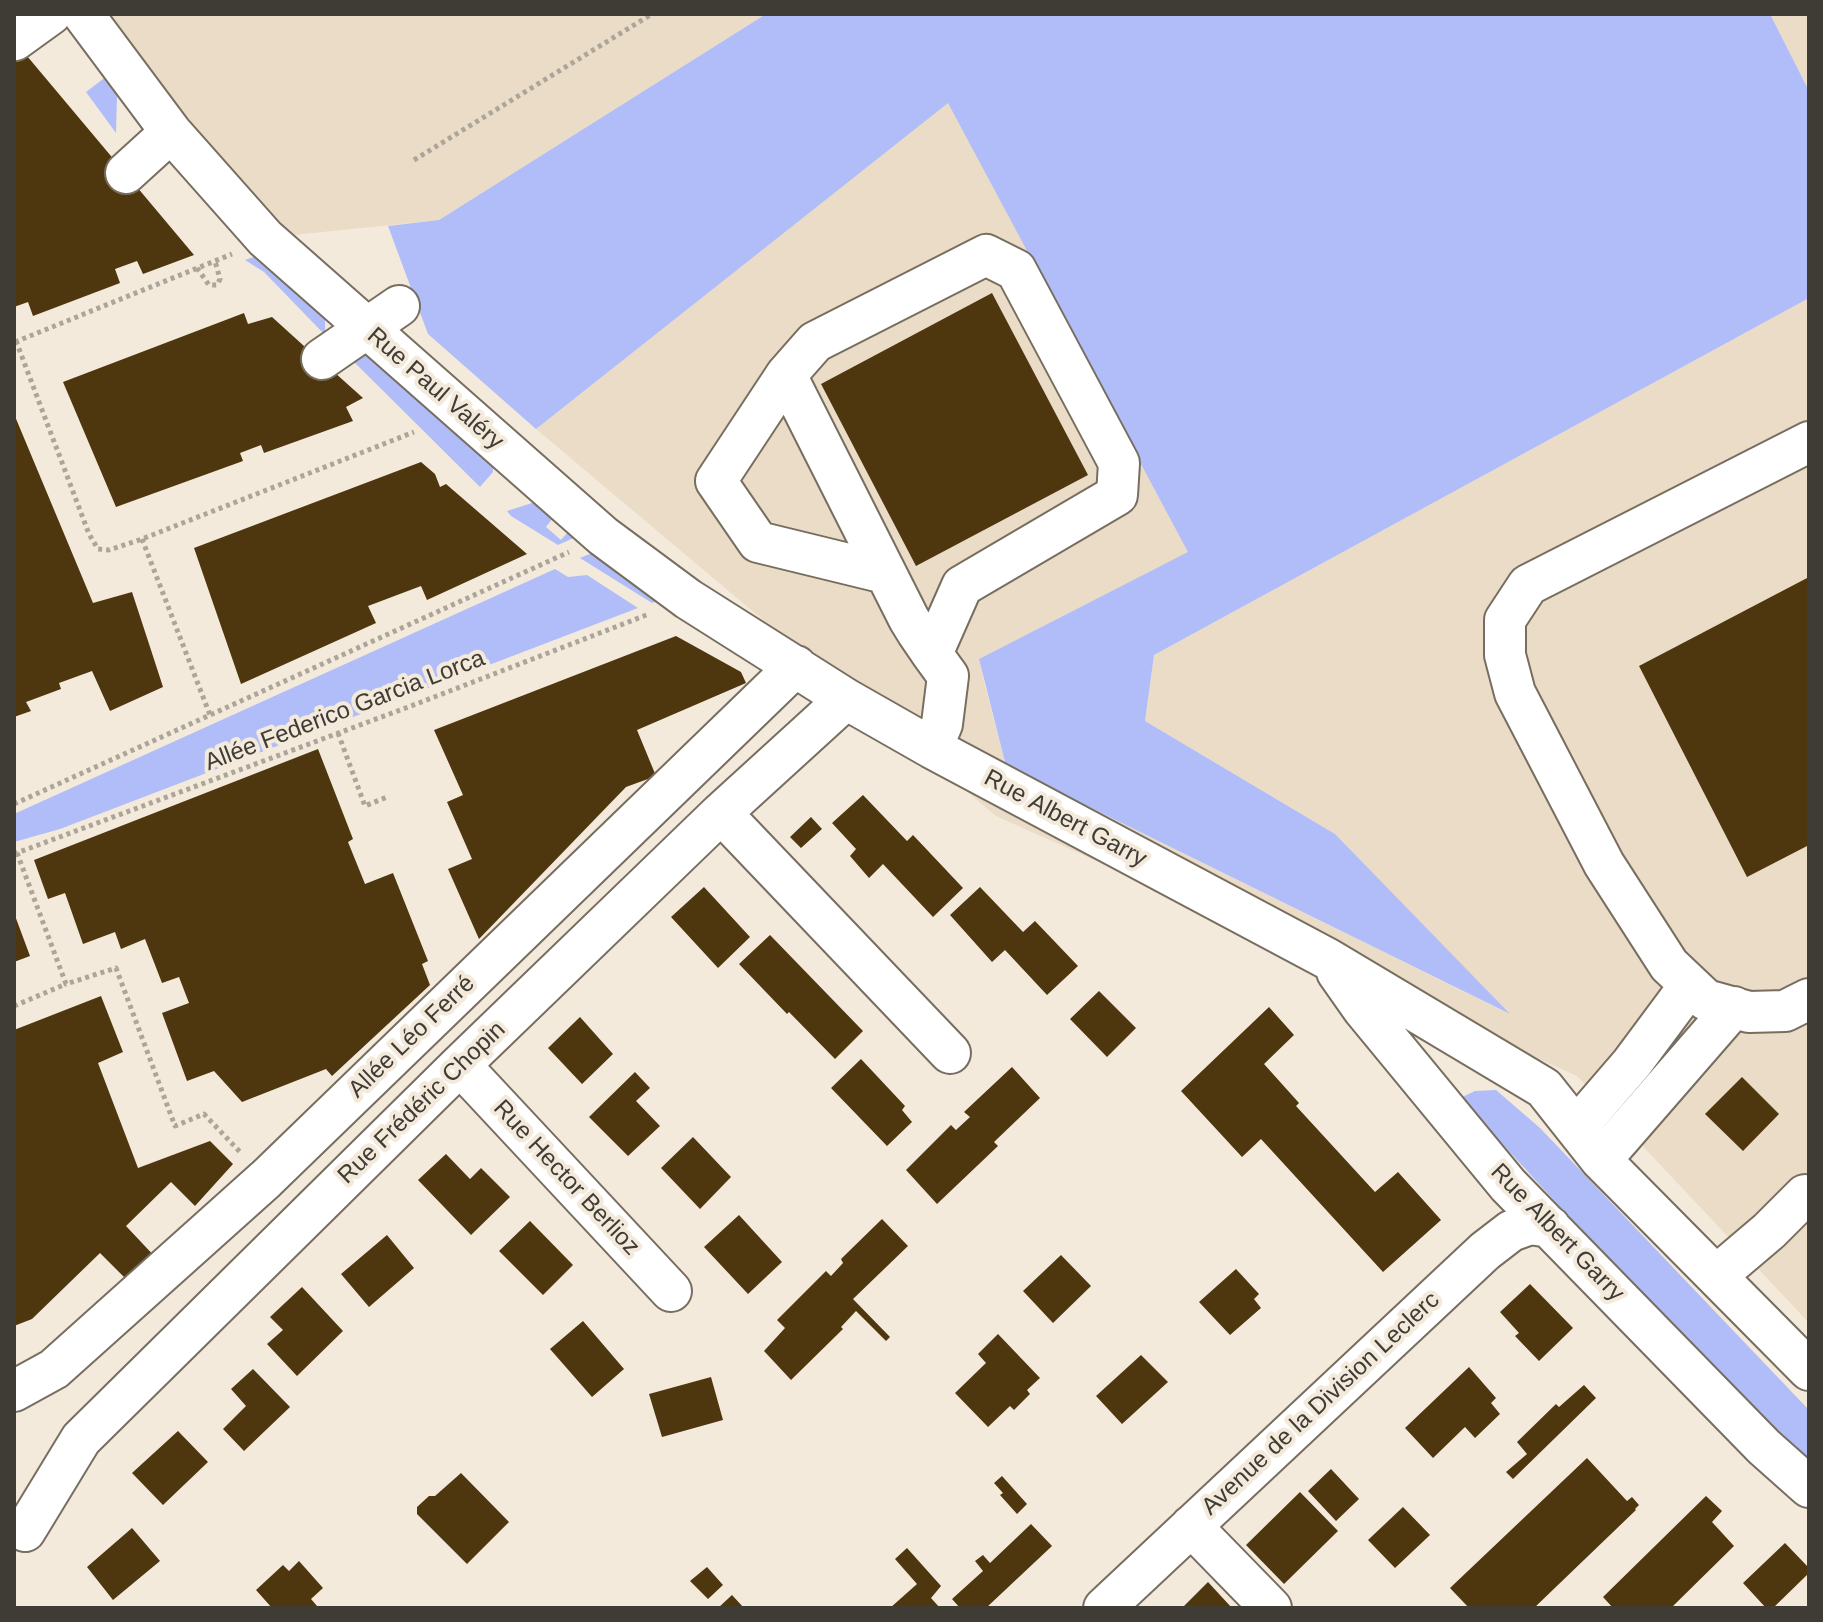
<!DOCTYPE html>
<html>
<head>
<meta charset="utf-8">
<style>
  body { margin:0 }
  #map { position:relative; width:1823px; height:1622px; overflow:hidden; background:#f4eadb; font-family:Helvetica,sans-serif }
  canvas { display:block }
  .frame { position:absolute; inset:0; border:16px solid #3f3b35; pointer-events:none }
</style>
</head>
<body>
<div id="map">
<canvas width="1823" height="1622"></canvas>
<div class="frame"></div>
</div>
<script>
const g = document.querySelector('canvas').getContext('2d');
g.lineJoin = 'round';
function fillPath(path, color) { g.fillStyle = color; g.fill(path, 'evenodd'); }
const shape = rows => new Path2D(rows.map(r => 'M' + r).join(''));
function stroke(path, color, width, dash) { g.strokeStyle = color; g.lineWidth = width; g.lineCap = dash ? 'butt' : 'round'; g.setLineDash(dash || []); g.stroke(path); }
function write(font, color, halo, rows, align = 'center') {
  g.font = font + ' Helvetica,sans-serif'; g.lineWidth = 8; g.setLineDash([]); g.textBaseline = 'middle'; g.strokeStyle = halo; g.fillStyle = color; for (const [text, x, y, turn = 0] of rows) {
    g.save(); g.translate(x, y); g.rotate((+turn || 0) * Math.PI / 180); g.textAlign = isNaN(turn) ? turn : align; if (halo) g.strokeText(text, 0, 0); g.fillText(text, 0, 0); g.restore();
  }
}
const built = shape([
  [96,14,766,14,439,220,265,238],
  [1770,14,1809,14,1809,91],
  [948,102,1189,552,979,659,985,686,1006,766,1507,1013,1335,834,1145,721,1154,655,1809,298,1809,1323,1577,1076,996,816,536,429]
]);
const green = shape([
  [766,14,1770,14,1809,91,1809,298,1154,655,1145,721,1335,834,1510,1014,1006,766,979,659,1188,552,948,103,536,429,428,334,388,226,439,220],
  [107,76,117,96,116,133,86,92],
  [262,254,325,318,325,335,264,272,245,260],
  [360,355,370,357,493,463,493,472,480,487,350,358],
  [535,502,556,514,546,527,561,540,572,527,580,535,558,545,511,516,507,511],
  [599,550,662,599,652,603,580,558],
  [555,569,568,577,587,575,638,608,60,829,14,842,14,814],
  [1496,1090,1540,1128,1809,1410,1809,1461,1768,1425,1654,1309,1460,1098,1475,1091]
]);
const building = shape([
  [14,38,22,50,194,255,143,274,137,261,115,269,120,283,33,316,28,302,14,307],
  [992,293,1088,475,916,566,821,384],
  [244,313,248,324,272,317,304,346,318,379,334,372,363,398,346,407,353,421,264,453,261,445,240,453,243,461,116,507,63,382],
  [14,414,93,603,132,592,151,650,163,687,110,711,92,671,59,683,61,689,26,702,31,711,14,717],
  [421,462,435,474,440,487,446,484,527,554,427,600,421,586,368,606,376,623,241,684,194,548],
  [1809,577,1809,845,1747,877,1639,666],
  [676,636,741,672,746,683,637,730,656,776,626,787,479,939,448,869,472,859,447,802,463,795,434,730],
  [318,749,353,839,348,842,365,884,393,873,428,961,422,964,430,985,332,1076,326,1069,242,1102,214,1071,187,1081,162,1013,189,1003,179,977,162,983,145,939,121,949,115,932,83,944,65,893,48,899,34,860],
  [863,795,907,841,913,835,963,888,933,917,883,864,869,878,850,856,856,849,832,823],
  [811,817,822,829,801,848,790,837],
  [704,887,750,937,718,968,671,917],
  [980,887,1023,932,1035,921,1078,966,1047,995,1005,950,992,962,950,915],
  [14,913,30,956,14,962],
  [770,935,863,1031,835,1059,789,1012,787,1014,739,964],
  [1099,991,1136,1028,1107,1057,1070,1019],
  [101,996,123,1052,98,1063,138,1168,210,1141,233,1164,195,1206,171,1182,126,1226,158,1260,132,1285,100,1253,32,1319,14,1326,14,1030],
  [1269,1007,1294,1035,1264,1064,1299,1103,1296,1106,1375,1192,1398,1172,1441,1220,1383,1272,1261,1139,1242,1157,1181,1091],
  [580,1017,613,1054,582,1084,548,1048],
  [861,1059,905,1106,902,1110,912,1122,887,1146,831,1088],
  [1012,1067,1040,1098,994,1142,998,1146,937,1204,906,1170,951,1125,956,1130,970,1117,964,1112],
  [635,1072,650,1088,636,1101,660,1126,628,1156,589,1117],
  [1742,1077,1779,1114,1743,1151,1705,1114],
  [693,1137,731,1177,700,1209,661,1168],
  [446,1154,470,1179,481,1168,510,1197,471,1235,418,1180],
  [739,1215,782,1262,748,1294,704,1247],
  [882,1219,908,1246,853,1299,890,1337,886,1341,856,1311,841,1327,843,1329,791,1380,764,1351,785,1328,777,1320,826,1271,831,1276,843,1263,841,1259],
  [530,1221,573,1265,543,1295,499,1251],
  [387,1235,414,1268,369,1307,341,1274],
  [1061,1255,1091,1286,1053,1323,1023,1291],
  [1236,1269,1259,1294,1254,1299,1261,1308,1230,1335,1199,1302],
  [1530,1284,1573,1328,1539,1361,1515,1336,1519,1333,1500,1312],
  [302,1287,343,1331,297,1376,267,1344,283,1330,270,1317],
  [583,1321,624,1369,592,1397,550,1349],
  [998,1334,1040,1378,1027,1390,1030,1394,1014,1410,1010,1406,988,1427,955,1393,986,1363,978,1354],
  [1141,1355,1168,1382,1122,1424,1096,1396],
  [1469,1367,1496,1398,1491,1403,1500,1414,1475,1438,1465,1427,1433,1458,1405,1428],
  [253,1369,290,1407,244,1451,223,1429,246,1406,231,1389],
  [711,1377,723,1420,662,1437,649,1394],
  [1584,1385,1596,1398,1513,1479,1506,1472,1527,1454,1517,1442,1556,1404,1559,1407],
  [178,1431,208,1462,163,1505,132,1473],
  [1587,1458,1627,1501,1632,1497,1639,1505,1635,1509,1636,1510,1534,1608,1469,1608,1450,1588],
  [1331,1469,1359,1499,1336,1521,1308,1491],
  [461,1473,509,1522,467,1564,417,1514,417,1507,429,1496,435,1496],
  [1002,1476,1027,1504,1017,1514,1000,1495,1003,1493,994,1483],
  [1300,1492,1338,1531,1284,1584,1246,1545],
  [1706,1496,1722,1511,1712,1522,1734,1546,1671,1608,1613,1608,1603,1597],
  [1403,1507,1430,1535,1395,1568,1368,1540],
  [1031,1524,1052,1546,986,1608,960,1608,952,1599,983,1571,975,1561,983,1555,990,1563],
  [132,1528,160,1561,113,1600,87,1567],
  [1785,1543,1809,1568,1809,1573,1773,1608,1766,1608,1743,1583],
  [907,1548,941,1586,931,1598,940,1608,890,1608,917,1584,895,1559],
  [299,1561,323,1588,311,1599,317,1606,315,1608,272,1608,256,1590,283,1565,289,1571],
  [707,1567,723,1585,708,1599,690,1581],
  [1208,1582,1232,1608,1182,1608],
  [732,1595,744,1608,718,1608]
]);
const path = shape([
  [414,160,652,14],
  [197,268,209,285,217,285,220,279,215,261],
  [16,341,89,534,98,549,109,550,142,539,414,432],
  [15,342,232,254],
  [142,539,210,715],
  [338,733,365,806,387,797],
  [14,804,569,552],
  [17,853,66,984,116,968,175,1126,204,1114,242,1154],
  [14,854,411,706,649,614],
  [14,1006,66,984]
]);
const minor = shape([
  [83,14,171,132,265,238,603,536,688,599,846,699,932,748,1328,959,1544,1088,1601,1160,1809,1370],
  [15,40,51,14],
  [126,173,171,132],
  [322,359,399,306],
  [786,375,716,481,758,542,885,573],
  [1809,442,1528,585,1505,620,1505,655,1515,693,1604,864,1669,965,1706,1000,1749,1012,1785,1011,1809,999],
  [932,748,942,724,948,676,932,654,917,632,909,619,786,375,815,342,986,255,1016,270,1119,463,1117,495,962,586,932,654],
  [721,813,950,1053],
  [1337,972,1363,1009,1508,1185,1764,1447,1809,1487],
  [460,1065,671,1291],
  [1576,1128,1632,1063,1690,985],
  [1601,1160,1734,1007],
  [1716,1276,1769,1231,1805,1195,1809,1200],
  [14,1391,54,1369,266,1179,796,666],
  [1191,1526,1271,1608],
  [25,1531,81,1439,460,1065,721,813,846,699],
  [1104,1608,1485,1251,1511,1231,1530,1224,1550,1227]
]);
const streetNames = [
  ["Rue Paul Valéry",435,389,41],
  ["Allée Federico Garcia Lorca",345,711,-21],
  ["Rue Albert Garry",1065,819,28],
  ["Allée Léo Ferré",412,1037,-44],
  ["Rue Frédéric Chopin",422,1103,-44],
  ["Rue Hector Berlioz",566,1178,47],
  ["Rue Albert Garry",1557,1233,46],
  ["Avenue de la Division Leclerc",1321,1404,-43]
];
fillPath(built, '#ebdcc7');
fillPath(green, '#b0bdf8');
fillPath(building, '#4e360e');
stroke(minor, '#776e60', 44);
stroke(path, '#aca599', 5, [4, 4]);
stroke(minor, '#fff', 40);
write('24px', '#3f3b35', '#f4eadb', streetNames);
</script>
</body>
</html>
